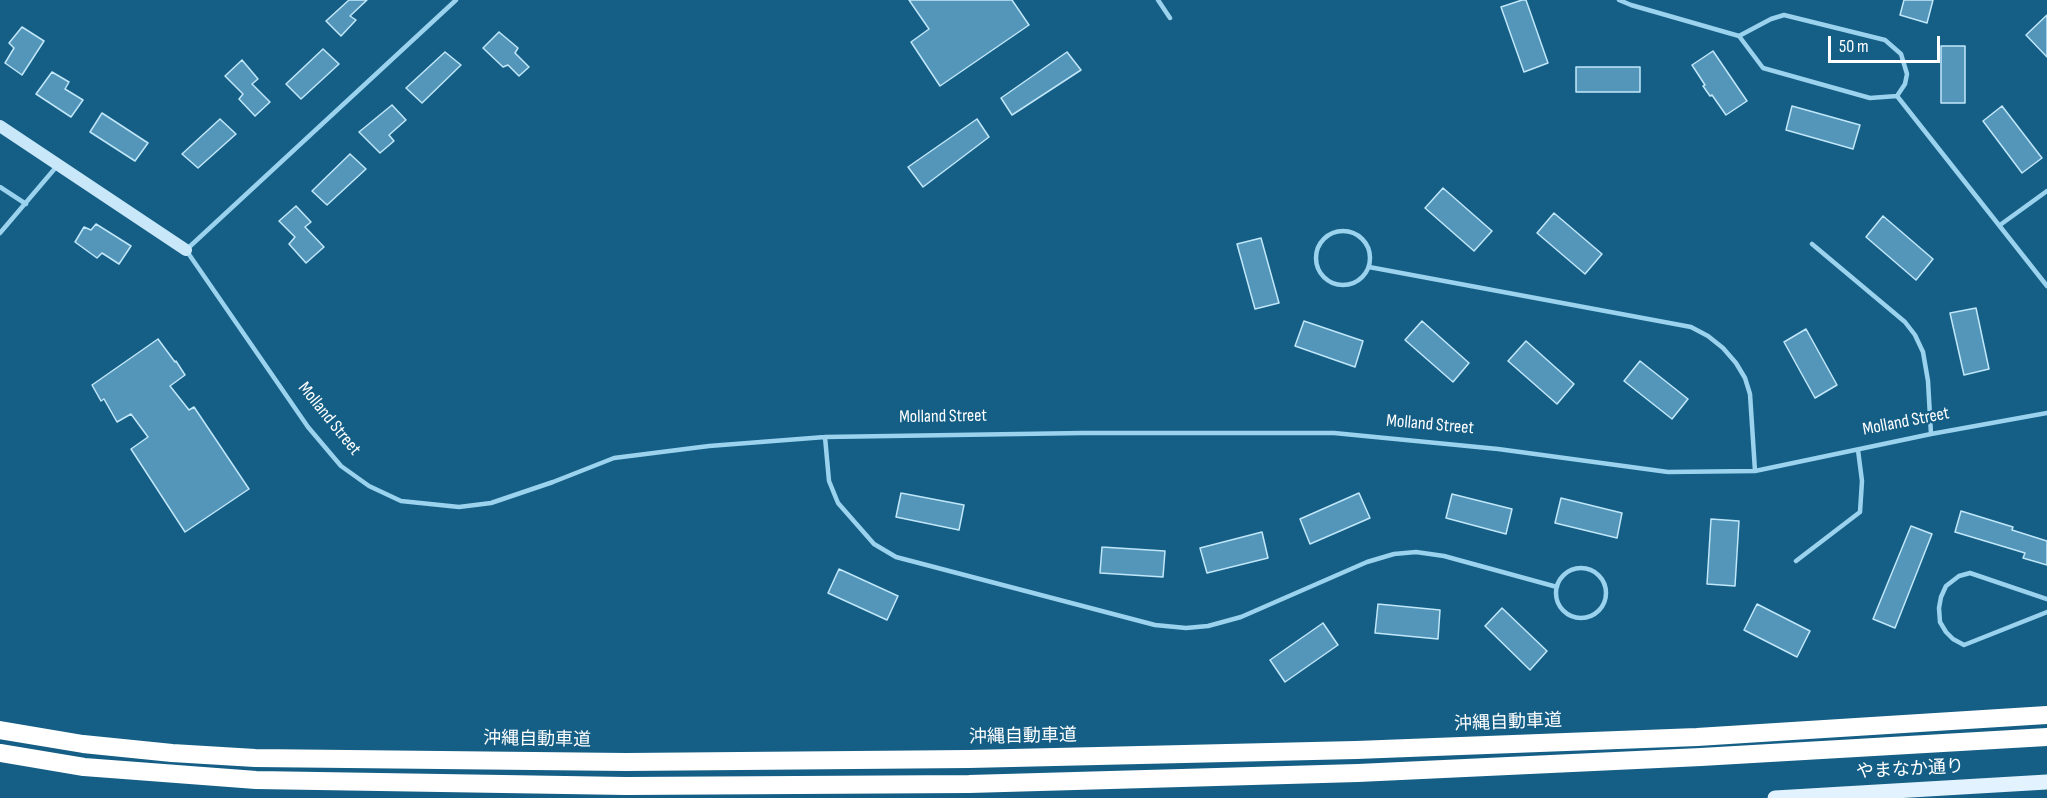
<!DOCTYPE html>
<html>
<head>
<meta charset="utf-8">
<style>
  body { margin:0 }
  #map { position:relative; width:2047px; height:798px; overflow:hidden; background:#155f86; font-family:"Sofia Sans Condensed",sans-serif }
  canvas { display:block }
  .scale { position:absolute; left:1828px; top:36px; width:112px; height:27px; box-sizing:border-box; border:3px solid #fff; border-top:0; padding-left:8px; font-size:18px; line-height:21px; white-space:nowrap; color:#fff; -webkit-text-stroke:4px #155f86; paint-order:stroke }
</style>
</head>
<body>
<div id="map">
<canvas width="2047" height="798"></canvas>
<div class="scale">50 m</div>
</div>
<script>
const g = document.querySelector('canvas').getContext('2d');
g.lineJoin = 'round';
function fillPath(path, color) { g.fillStyle = color; g.fill(path, 'evenodd'); }
const shape = rows => new Path2D(rows.map(r => 'M' + r).join(''));
function stroke(path, color, width, dash) { g.strokeStyle = color; g.lineWidth = width; g.lineCap = dash ? 'butt' : 'round'; g.setLineDash(dash || []); g.stroke(path); }
function write(font, color, halo, rows, align = 'center') {
  g.font = font + ' "Sofia Sans Condensed","Noto Sans JP",sans-serif'; g.lineWidth = 4.5; g.setLineDash([]); g.textBaseline = 'middle'; g.strokeStyle = halo; g.fillStyle = color; for (const [text, x, y, turn = 0] of rows) {
    g.save(); g.translate(x, y); g.rotate((+turn || 0) * Math.PI / 180); g.textAlign = isNaN(turn) ? turn : align; if (halo) g.strokeText(text, 0, 0); g.fillText(text, 0, 0); g.restore();
  }
}
const building = shape([
  [349,0,367,0,350,16,356,20,341,36,326,21,349,0],
  [909,0,1012,0,1029,25,940,86,911,42,929,29,909,0],
  [1522,0,1526,0,1548,63,1524,72,1501,7,1522,0],
  [1904,0,1933,0,1927,23,1900,15,1904,0],
  [2047,15,2047,57,2026,35,2047,15],
  [22,27,44,41,22,75,5,63,14,48,9,43,22,27],
  [499,32,518,48,515,53,529,67,519,76,508,65,503,67,483,48,499,32],
  [1941,46,1965,46,1965,103,1941,103,1941,46],
  [323,49,339,64,301,99,286,84,323,49],
  [1713,51,1747,101,1726,115,1712,95,1710,96,1703,86,1705,85,1692,65,1713,51],
  [445,52,461,65,422,103,406,88,445,52],
  [1067,52,1081,70,1012,115,1001,98,1067,52],
  [242,60,258,79,252,84,270,102,255,116,239,99,243,94,225,76,242,60],
  [1576,67,1640,67,1640,92,1576,92,1576,67],
  [52,72,69,82,65,89,83,100,71,117,36,94,52,72],
  [392,105,406,120,389,135,394,141,380,153,359,132,392,105],
  [1792,106,1860,125,1853,149,1786,130,1792,106],
  [2002,106,2042,158,2022,173,1983,121,2002,106],
  [102,113,148,143,135,161,90,132,102,113],
  [220,119,236,134,198,168,182,154,220,119],
  [977,119,989,137,923,187,908,167,977,119],
  [350,154,366,169,327,205,312,191,350,154],
  [1443,188,1492,231,1474,251,1425,208,1443,188],
  [296,206,311,222,305,227,324,247,306,263,289,244,295,237,279,221,296,206],
  [1554,213,1602,254,1585,274,1537,233,1554,213],
  [1883,216,1933,259,1916,280,1866,237,1883,216],
  [96,224,131,246,119,264,102,253,97,258,75,242,84,227,91,230,96,224],
  [1261,238,1279,303,1255,309,1237,244,1261,238],
  [1976,308,1989,369,1964,375,1950,313,1976,308],
  [1304,321,1363,341,1355,367,1295,346,1304,321],
  [1422,321,1469,363,1453,382,1405,340,1422,321],
  [1806,329,1837,385,1815,398,1784,342,1806,329],
  [158,339,175,362,176,361,185,375,170,386,189,410,194,407,249,489,185,532,131,449,148,437,131,414,117,422,104,399,101,401,92,385,158,339],
  [1526,341,1574,384,1557,404,1508,361,1526,341],
  [1640,361,1688,399,1672,419,1624,381,1640,361],
  [901,493,964,505,959,530,896,517,901,493],
  [1359,493,1370,518,1310,544,1300,519,1359,493],
  [1452,494,1512,509,1506,534,1446,518,1452,494],
  [1561,498,1622,513,1617,538,1555,523,1561,498],
  [1961,511,2013,527,2012,530,2047,541,2047,565,2023,558,2025,553,1955,532,1961,511],
  [1711,519,1739,521,1735,586,1707,584,1711,519],
  [1911,526,1932,534,1895,628,1873,619,1911,526],
  [1262,532,1268,558,1207,573,1200,548,1262,532],
  [1102,547,1165,551,1163,577,1100,573,1102,547],
  [839,569,898,596,887,620,828,593,839,569],
  [1378,604,1440,610,1438,639,1375,633,1378,604],
  [1757,604,1810,631,1797,657,1744,630,1757,604],
  [1502,608,1547,651,1530,670,1485,626,1502,608],
  [1323,623,1338,645,1285,682,1270,660,1323,623]
]);
const lane = shape([
  [456,0,186,250,308,427,341,466,369,486,401,501,459,507,491,503,553,482,614,458,709,446,825,437,1083,433,1334,433,1498,449,1668,472,1755,471,1931,434,2047,413],
  [1158,0,1170,18],
  [1619,0,1631,5,1739,36,1763,68,1870,98,1897,96,1905,84,1907,74,1901,54,1885,40,1784,15,1771,19,1739,36],
  [1897,96,2047,286],
  [0,187,26,204],
  [2000,225,2047,191],
  '1316 258a27 27 0 1 1 54 0a27 27 0 1 1-54 0Z',
  [0,233,57,166],
  [1812,244,1905,322,1915,335,1923,352,1928,381,1931,434],
  [1369,267,1691,327,1708,336,1723,348,1736,363,1745,378,1750,394,1755,471],
  [825,437,829,481,838,503,874,544,896,557,1155,625,1186,628,1208,626,1241,617,1367,562,1394,554,1416,552,1444,556,1557,587],
  [1796,561,1860,512,1862,481,1858,450],
  '1556 593a25 25 0 1 1 50 0a25 25 0 1 1-50 0Z',
  [2047,599,1970,573,1959,576,1946,586,1941,597,1939,608,1940,622,1946,632,1953,639,1964,645,2047,612]
]);
const secondary = shape([
  [0,126,186,250]
]);
const primary = shape([
  [1775,798,2047,782]
]);
const highway = shape([
  [0,730,83,744,172,753,255,758,626,762,969,759,1356,750,1697,737,2047,715],
  [0,753,84,767,256,780,626,786,969,784,1358,773,1701,757,2047,737]
]);
const streetNames = [
  ["Molland Street",943,417,-1],
  ["Molland Street",329,419,51],
  ["Molland Street",1906,422,-11],
  ["Molland Street",1430,425,5],
  ["沖縄自動車道",1508,723,-2],
  ["沖縄自動車道",1023,737,-1],
  ["沖縄自動車道",537,740,1],
  ["やまなか通り",1910,770,-3]
];
fillPath(building, '#5396b9');
stroke(building, '#c1e7fa', 1.5);
stroke(lane, '#9bd2ee', 4.5);
stroke(secondary, '#c8e8fa', 12);
stroke(primary, '#e2f3ff', 15);
stroke(highway, '#fff', 18);
write('18px', '#fff', '#155f86', streetNames);
</script>
</body>
</html>
